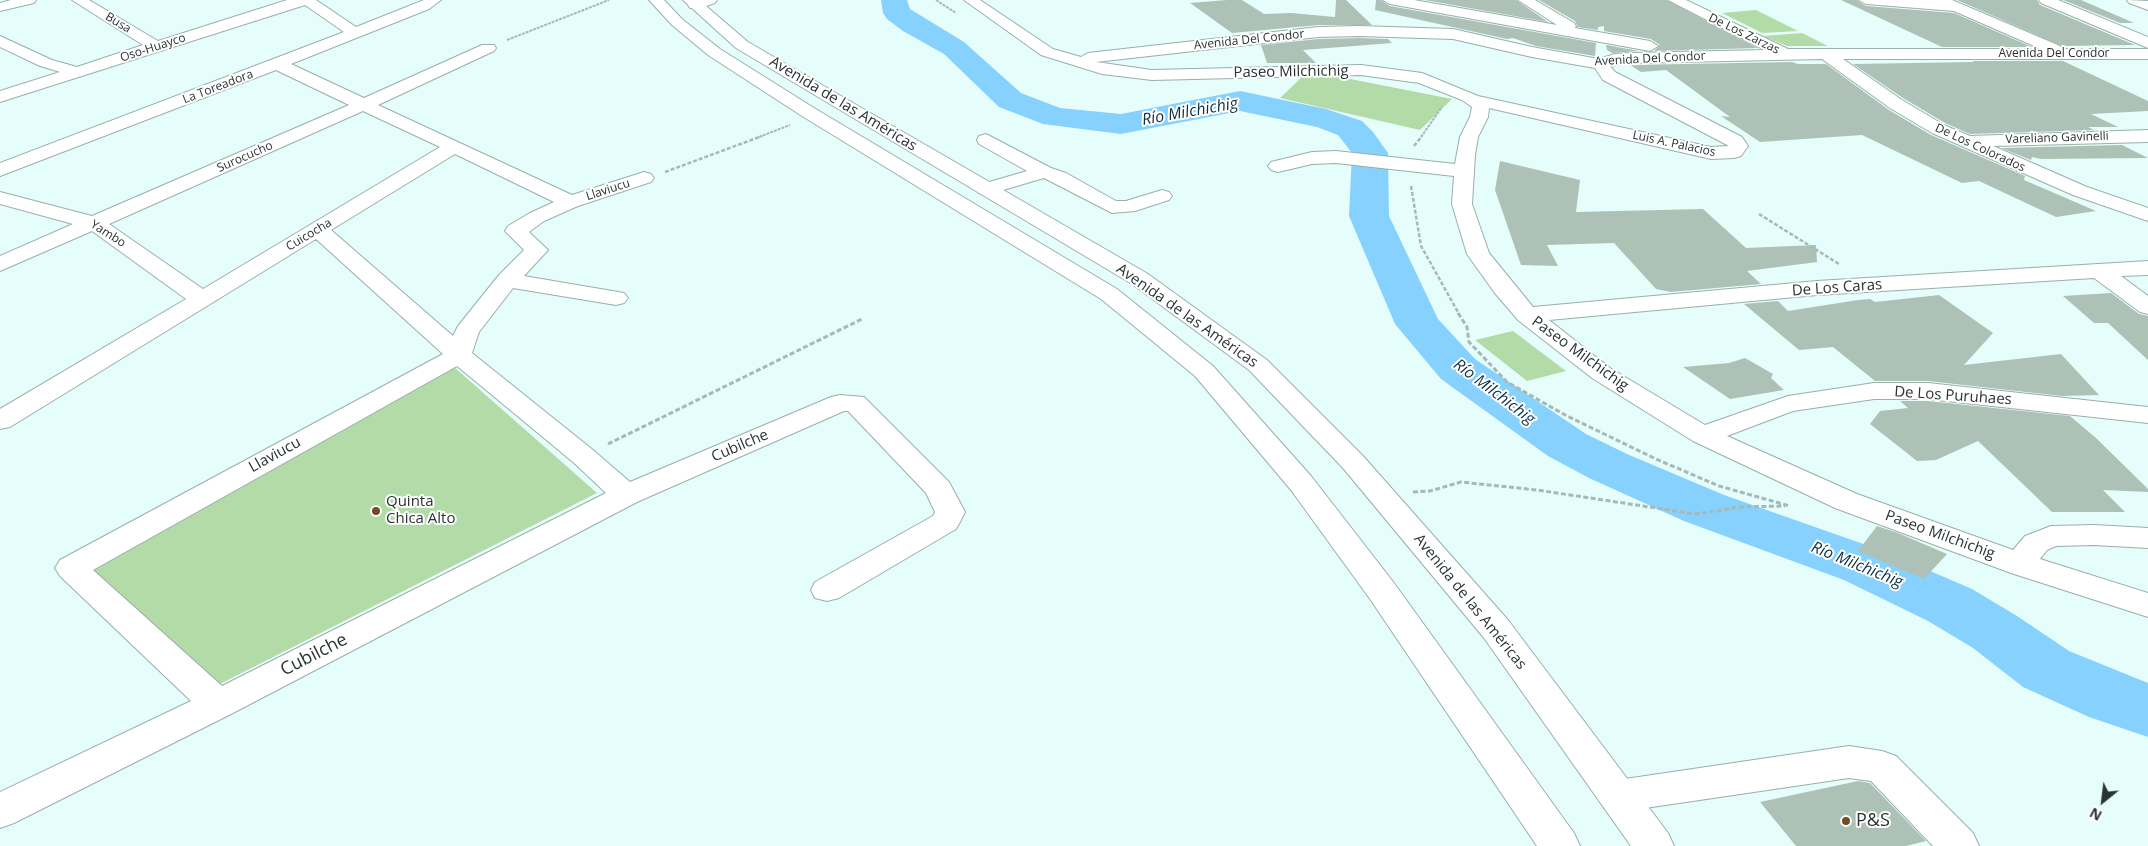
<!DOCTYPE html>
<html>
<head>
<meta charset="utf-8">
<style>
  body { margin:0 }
  #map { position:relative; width:2148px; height:846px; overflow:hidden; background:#e5fefb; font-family:"Open Sans",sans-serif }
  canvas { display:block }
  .north { position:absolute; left:2078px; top:776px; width:50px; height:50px; -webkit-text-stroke:4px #fff; paint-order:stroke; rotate:209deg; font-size:14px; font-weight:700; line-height:20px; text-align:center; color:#293332 }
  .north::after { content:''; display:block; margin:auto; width:18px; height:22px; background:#293332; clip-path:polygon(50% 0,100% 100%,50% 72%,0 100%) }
</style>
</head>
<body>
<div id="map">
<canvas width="2148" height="846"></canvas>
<div class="north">N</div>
</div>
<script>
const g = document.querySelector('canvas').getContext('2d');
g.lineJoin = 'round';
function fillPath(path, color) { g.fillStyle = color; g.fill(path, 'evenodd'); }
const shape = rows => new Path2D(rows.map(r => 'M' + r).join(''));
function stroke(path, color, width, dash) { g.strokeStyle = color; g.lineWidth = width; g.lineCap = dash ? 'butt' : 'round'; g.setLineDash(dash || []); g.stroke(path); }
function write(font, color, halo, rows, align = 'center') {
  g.font = font + ' "Open Sans",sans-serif'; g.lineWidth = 4; g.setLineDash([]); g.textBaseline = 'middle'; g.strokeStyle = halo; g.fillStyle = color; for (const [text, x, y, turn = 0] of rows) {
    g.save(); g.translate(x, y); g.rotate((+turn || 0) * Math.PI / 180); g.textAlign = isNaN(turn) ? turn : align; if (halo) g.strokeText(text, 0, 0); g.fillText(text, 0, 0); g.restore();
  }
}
const green = shape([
  [1756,10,1798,31,1762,33,1722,13],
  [1802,33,1828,46,1787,46,1763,36],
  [1304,75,1335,76,1452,99,1420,130,1280,98],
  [1513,331,1566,371,1527,381,1475,340],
  [454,367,597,493,216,686,78,565]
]);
const river = shape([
  [881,0,907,0,910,9,964,42,1021,93,1060,108,1121,114,1240,91,1326,109,1362,121,1373,132,1388,153,1389,216,1438,319,1475,359,1586,434,1627,454,1724,495,1886,552,1972,589,2017,616,2069,651,2148,683,2148,737,2089,717,2023,687,1973,648,1928,621,1844,580,1684,521,1589,478,1548,456,1441,379,1395,324,1349,216,1352,153,1338,135,1317,127,1240,111,1121,134,1043,124,999,107,944,54,903,31,887,19,883,13,881,0]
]);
const building = shape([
  [1227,0,1242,0,1264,14,1291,13,1335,17,1336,0,1346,0,1372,25,1318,25,1232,33,1190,3],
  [1376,0,1381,0,1390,6,1596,43,1595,56,1536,46,1513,38,1507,39,1375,10],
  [1425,0,1516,0,1548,22],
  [1539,0,1666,0,1758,48,1654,51,1660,45,1651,39,1604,31,1604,26,1598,27,1598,30,1578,27,1575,21],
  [1841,0,1857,0,1866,6,1954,13,2032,47,1942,47],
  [1957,0,2037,0,2040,5,2135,45,2062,46],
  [2063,0,2081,0,2134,23,2120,23],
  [1359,38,1388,39,1392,43,1303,50,1316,63,1267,63,1261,45,1318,39],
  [1606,45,1639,51,1612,53,1607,50],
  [1972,61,2063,61,2148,101,2148,111,2091,114,2118,127,2088,127,2094,130,1970,134,1945,123,1903,98,1853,64,1974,62],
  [1792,62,1798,64,1826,64,1889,110,1931,135,2025,176,2024,180,2096,211,2056,217,1979,181,1962,183,1862,135,1760,142,1721,116,1730,117,1666,70,1641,72,1630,65],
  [2122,145,2148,158,2041,159,2032,157,2031,160,2001,148],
  [1500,161,1580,180,1576,212,1703,209,1746,248,1816,245,1817,262,1747,271,1761,284,1671,292,1656,289,1614,243,1547,245,1558,266,1521,265,1495,190],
  [2111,293,2139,314,2148,316,2148,360,2108,323,2094,323,2063,296],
  [1939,295,1993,333,1964,365,2061,354,2099,395,2062,396,1928,381,1875,381,1833,347,1799,350,1744,304,1778,301,1788,311,1858,300,1870,299,1875,302],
  [1745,358,1773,374,1771,378,1784,390,1730,399,1683,367,1729,363],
  [1900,401,1928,401,2070,416,2096,438,2148,489,2148,492,2103,490,2125,512,2052,512,1978,441,1936,460,1917,461,1870,424,1880,411,1908,408],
  [1877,526,1898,533,1947,554,1924,579,1858,551],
  [1858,781,1870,783,1926,841,1906,846,1796,846,1760,802]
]);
const pathFar2 = shape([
  [936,0,956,13],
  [507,40,609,0],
  [759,137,790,125],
  [1421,137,1442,107]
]);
const pathFar1 = shape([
  [1414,146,1422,136],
  [665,172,762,136],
  [1411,186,1421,246,1459,314],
  [1759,214,1839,264]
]);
const path = shape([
  [1458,313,1467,327,1469,342,1507,382,1567,416,1656,459,1719,486,1790,506],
  [608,444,862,319],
  [1413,492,1430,491,1461,482,1537,490,1696,514,1740,507,1785,506]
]);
const minor = shape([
  [11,0,36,0,34,3,0,11,0,3,11,0],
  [72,0,89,0,158,41,287,0,316,0,356,27,424,0,441,0,429,9,291,64,364,98,482,45,494,45,496,48,494,51,378,105,572,195,644,172,651,174,654,178,651,182,578,206,544,221,529,232,548,250,524,276,624,293,628,298,624,303,616,305,513,288,479,332,472,353,593,450,630,482,831,397,840,395,864,397,949,482,965,512,960,522,956,529,839,598,827,601,815,598,811,590,815,582,933,516,935,512,926,493,848,411,844,411,637,502,231,714,14,823,0,828,0,792,191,701,60,576,55,568,60,560,443,354,316,239,10,427,0,429,0,409,186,299,92,231,0,271,0,256,73,224,0,204,0,192,92,216,349,105,276,70,0,176,0,163,344,32,305,5,0,102,0,91,60,72,40,66,0,47,0,36,52,60,77,67,143,45,72,0],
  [363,111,440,147,203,289,109,224,363,111],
  [455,154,554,202,530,213,508,226,505,231,524,250,499,275,458,326,453,336,331,230,455,154],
  [457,366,573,462,606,493,222,686,93,570,457,366],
  [696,0,717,0,715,3,700,8,690,8,688,5,690,2,696,0],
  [964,0,980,0,1053,49,1081,57,1088,53,1318,27,1359,26,1453,29,1532,47,1599,59,1615,54,1632,53,1765,50,1668,0,1686,0,1788,49,2041,49,1954,11,1866,4,1859,0,1952,0,2060,46,2062,49,2148,49,2148,59,1843,59,1902,100,1944,125,1970,136,2148,130,2148,142,1993,146,2087,187,2148,208,2148,221,2073,195,1932,133,1890,108,1822,59,1632,63,1610,66,1615,72,1742,137,1748,146,1741,156,1734,158,1711,159,1489,108,1488,117,1478,137,1475,155,1472,204,1489,253,1533,307,1817,281,2148,261,2148,275,2121,276,2148,296,2148,314,2140,312,2094,278,1817,295,1549,320,1610,368,1705,425,1788,396,1874,383,1928,383,2148,407,2148,423,1928,399,1874,399,1793,411,1727,436,1857,494,2013,550,2025,536,2051,526,2094,525,2148,528,2148,548,2094,545,2056,546,2047,550,2040,559,2148,593,2148,617,2011,573,1835,508,1693,441,1592,378,1518,320,1494,292,1467,254,1452,204,1454,176,1336,163,1312,164,1278,172,1271,170,1268,166,1271,162,1312,152,1336,151,1455,164,1460,137,1470,117,1472,107,1462,100,1419,83,1361,75,1152,80,1102,74,1041,55,964,0],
  [1359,36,1453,39,1532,57,1595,68,1603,80,1729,146,1711,147,1478,96,1422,73,1361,65,1152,70,1096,62,1318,37,1359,36],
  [1383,0,1414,0,1557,25,1518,0,1535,0,1574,23,1576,26,1575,28,1650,41,1658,46,1650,51,1390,4,1383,0],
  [2039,0,2058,0,2148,37,2148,48,2041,3,2039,0],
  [2127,0,2148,1,2148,10,2129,3,2127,0],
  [986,134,1051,168,1066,173,1116,201,1126,201,1162,190,1169,192,1172,196,1169,200,1135,211,1112,213,1044,178,986,195,979,193,976,189,979,185,1027,171,979,144,977,140,979,136,986,134],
  [1849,746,1882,751,1896,756,1973,833,1979,846,1933,846,1871,781,1849,778,1618,812,1604,808,1598,796,1604,784,1618,780,1849,746]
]);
const major = shape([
  [649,0,664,0,682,19,720,49,814,108,1117,289,1213,366,1311,476,1394,583,1574,833,1580,846,1537,846,1370,599,1291,490,1195,376,1101,299,802,116,708,55,672,25,649,0],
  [683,0,699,0,748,42,1148,274,1267,360,1363,456,1508,620,1668,833,1674,846,1631,846,1484,638,1343,468,1249,370,1132,284,736,48,683,0]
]);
const markers = [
  [376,511,5,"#704d26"],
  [1846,821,5,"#704d26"]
];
const farStreetnames = [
  ["Busa",118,23,31],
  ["De Los Zarzas",1744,34,26],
  ["Avenida Del Condor",1249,40,-6],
  ["Oso-Huayco",153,48,-18],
  ["Avenida Del Condor",2054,54],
  ["Avenida Del Condor",1650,59,-3],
  ["La Toreadora",218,87,-21],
  ["Vareliano Gavinelli",2057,138,-2],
  ["Luis A. Palacios",1674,144,12],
  ["De Los Colorados",1980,148,25],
  ["Surocucho",245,157,-24],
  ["Llaviucu",608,190,-18],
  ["Yambo",108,234,32],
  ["Cuicocha",309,235,-31]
];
const streetNames = [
  ["Paseo Milchichig",1291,72,-1],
  ["Avenida de las Américas",843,104,31],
  ["De Los Caras",1837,288,-4],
  ["Avenida de las Américas",1187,316,35],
  ["Paseo Milchichig",1580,354,36],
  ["De Los Puruhaes",1953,396,4],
  ["Cubilche",740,446,-23],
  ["Llaviucu",275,455,-29],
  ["Paseo Milchichig",1940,535,20],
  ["Avenida de las Américas",1470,602,51]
];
const poiNames = [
  ["Quinta",386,502],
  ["Chica Alto",386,519]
];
const waterNames = [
  ["Río Milchichig",1190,112,-10],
  ["Río Milchichig",1494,392,37],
  ["Río Milchichig",1857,565,22]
];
const nearStreetnames = [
  ["Cubilche",314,655,-27]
];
const nearPoinames = [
  ["P&S",1856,821]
];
fillPath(green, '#b3dba8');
fillPath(river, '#86d1fe');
fillPath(building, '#adc1b6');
stroke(minor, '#98afac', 2);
stroke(major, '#98afac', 2);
stroke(pathFar2, '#a6b9b7', 2, [3, 1]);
stroke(pathFar1, '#a6b9b7', 2.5, [4, 2]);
stroke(path, '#a6b9b7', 3, [5, 2.5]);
fillPath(minor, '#fff');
fillPath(major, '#fff');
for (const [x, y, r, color] of markers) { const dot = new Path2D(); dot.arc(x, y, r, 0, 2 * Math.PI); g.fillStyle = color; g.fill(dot); stroke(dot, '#fff', 2); }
write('12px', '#293332', '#fff', farStreetnames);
write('15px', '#293332', '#fff', streetNames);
write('15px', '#293332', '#fff', poiNames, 'left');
write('italic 16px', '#0c2f41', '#fff', waterNames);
write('18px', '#293332', '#fff', nearStreetnames);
write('18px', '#293332', '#fff', nearPoinames, 'left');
</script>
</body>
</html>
